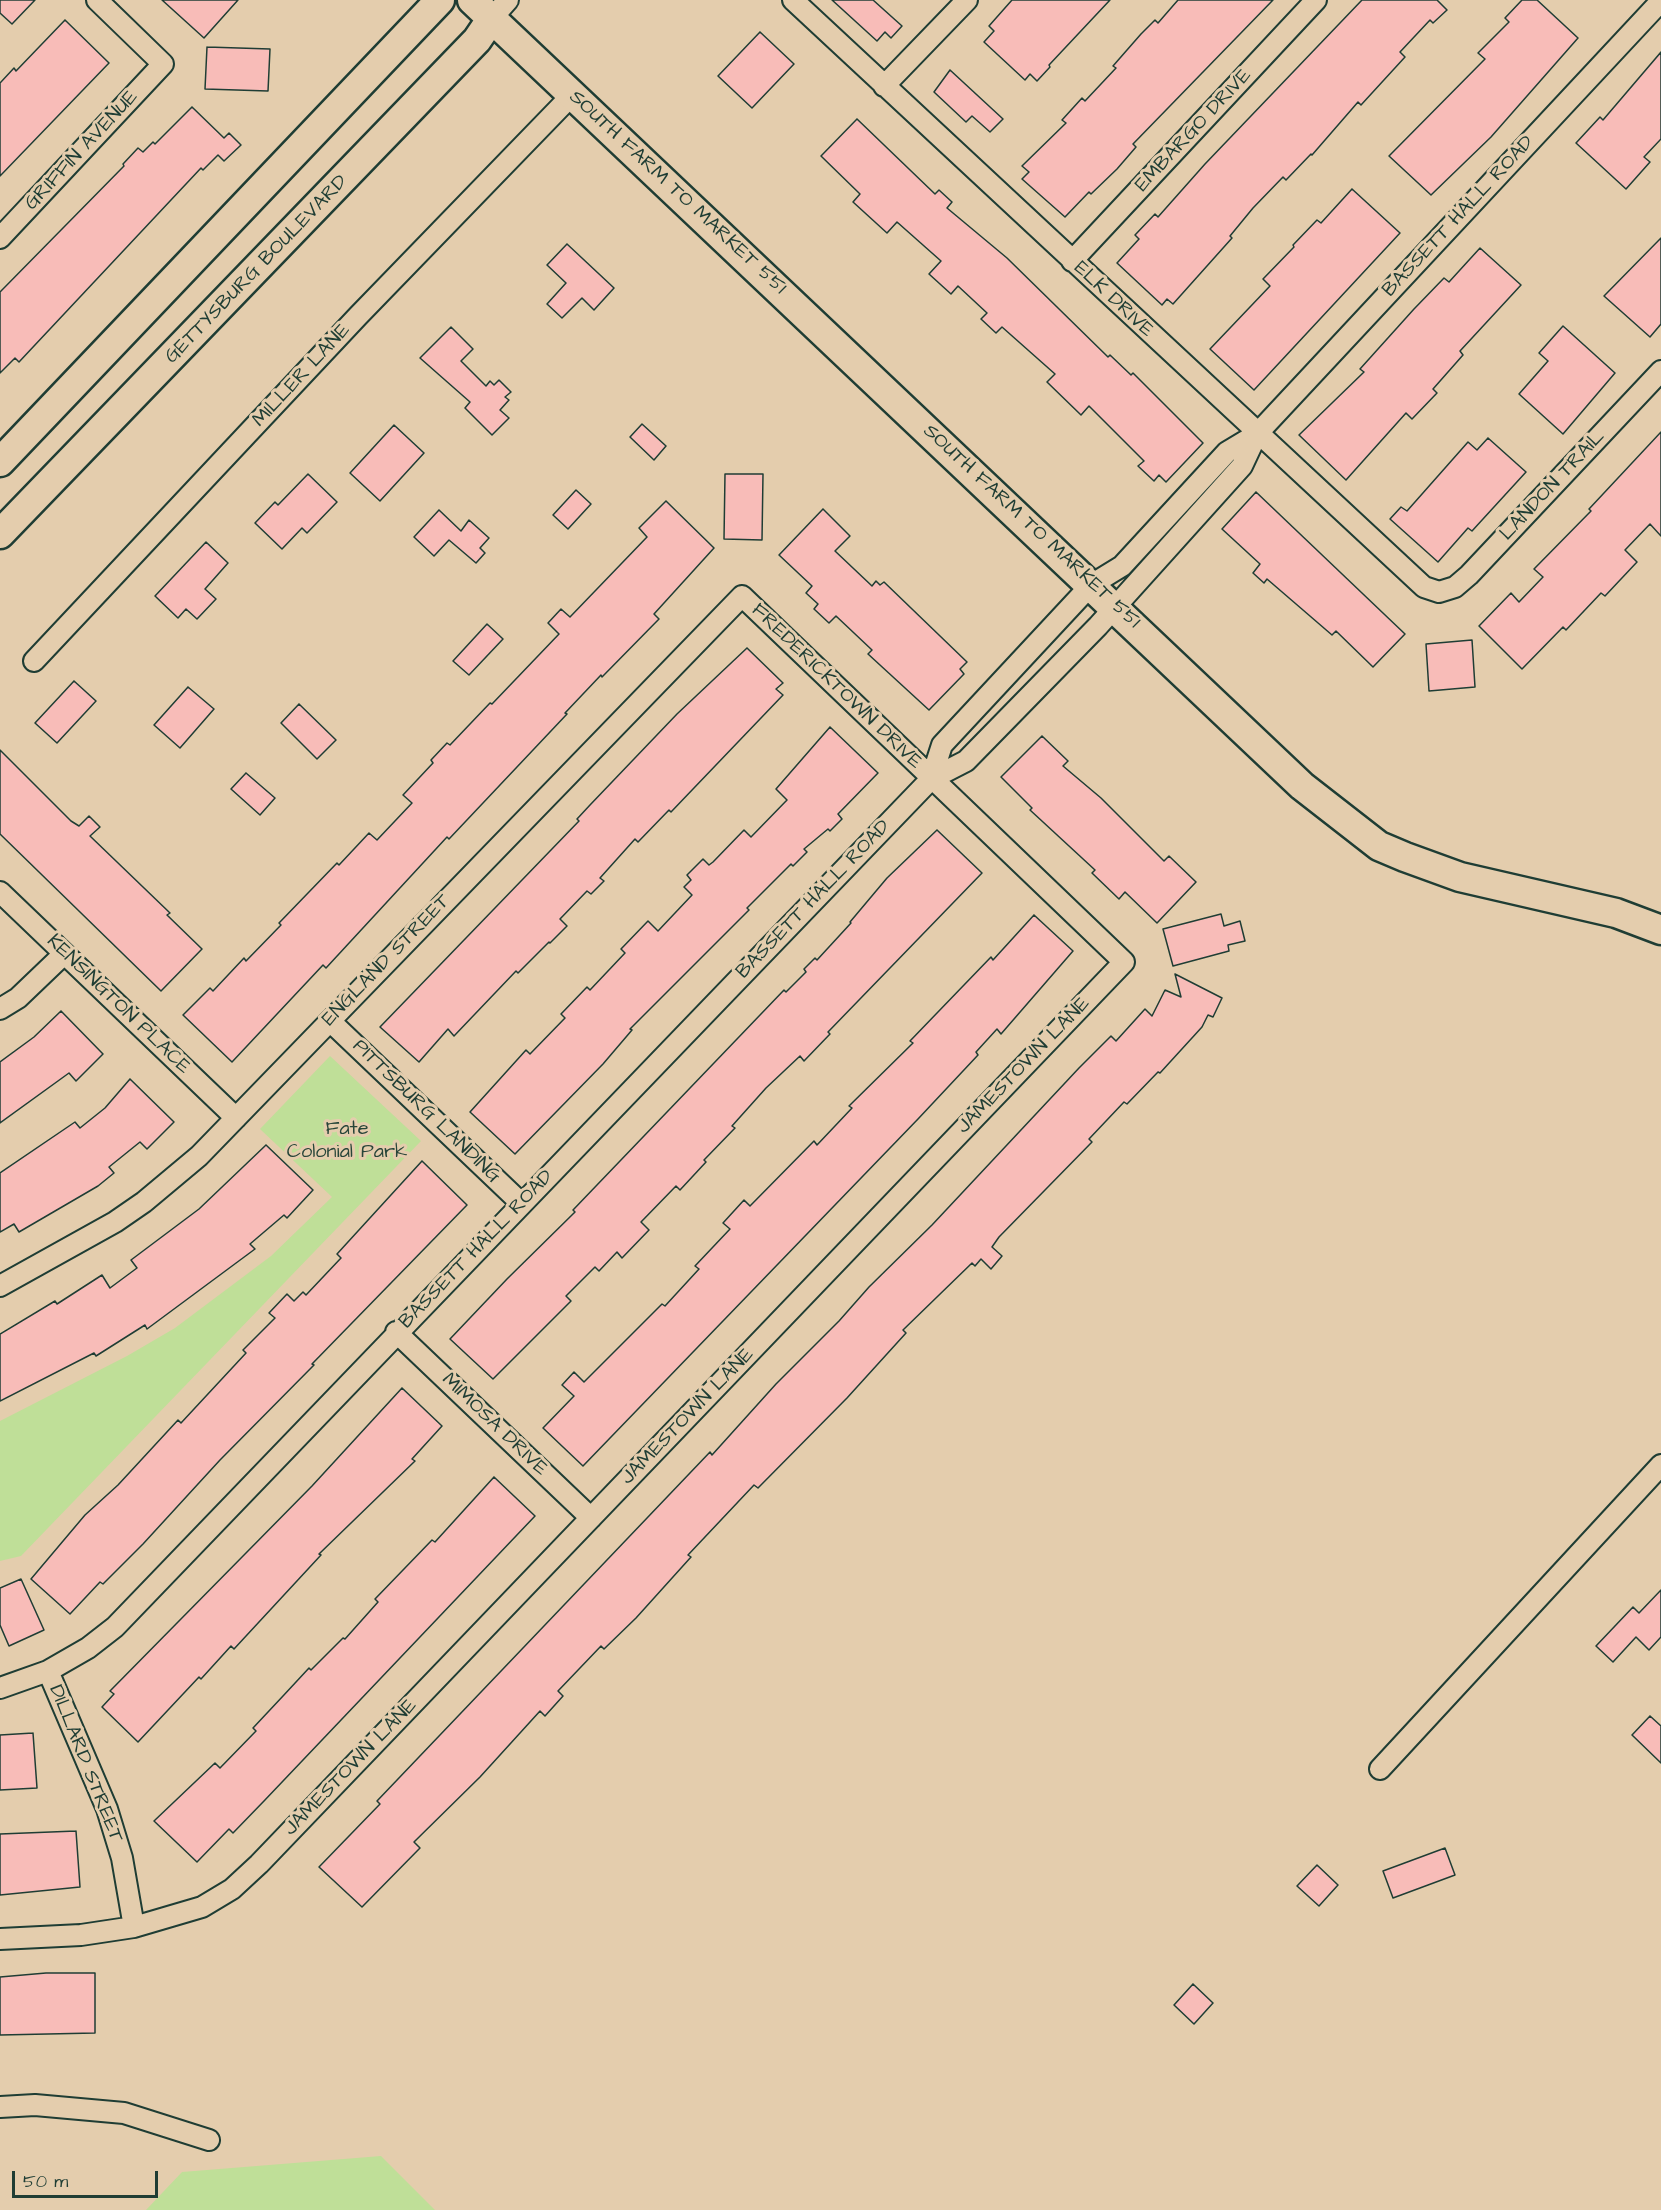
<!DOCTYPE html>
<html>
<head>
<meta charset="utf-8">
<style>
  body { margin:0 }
  #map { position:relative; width:1661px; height:2210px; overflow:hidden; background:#e4cdad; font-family:"Architects Daughter",sans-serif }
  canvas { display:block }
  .scale { position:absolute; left:12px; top:2171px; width:146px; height:27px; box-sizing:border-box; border:3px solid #1f3d34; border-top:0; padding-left:8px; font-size:18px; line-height:21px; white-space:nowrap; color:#1f3d34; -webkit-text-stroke:4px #e4cdad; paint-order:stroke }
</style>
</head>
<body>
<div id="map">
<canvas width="1661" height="2210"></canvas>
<div class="scale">50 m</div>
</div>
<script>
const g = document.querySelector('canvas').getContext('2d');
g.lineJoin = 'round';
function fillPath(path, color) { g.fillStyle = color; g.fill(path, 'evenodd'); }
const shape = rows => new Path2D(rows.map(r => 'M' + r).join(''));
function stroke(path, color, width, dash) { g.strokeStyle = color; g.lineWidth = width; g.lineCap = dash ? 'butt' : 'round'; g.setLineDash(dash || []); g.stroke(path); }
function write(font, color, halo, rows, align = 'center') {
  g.font = font + ' "Architects Daughter",sans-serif'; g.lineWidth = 6; g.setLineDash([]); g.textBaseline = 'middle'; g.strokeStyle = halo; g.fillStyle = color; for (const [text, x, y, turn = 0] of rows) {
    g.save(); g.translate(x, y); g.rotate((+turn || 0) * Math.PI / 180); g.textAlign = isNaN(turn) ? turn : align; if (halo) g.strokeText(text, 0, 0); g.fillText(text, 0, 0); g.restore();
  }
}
const green = shape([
  [330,1056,421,1141,21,1556,0,1561,0,1421,127,1356,175,1328,271,1256,332,1197,260,1129],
  [381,2156,435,2210,146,2210,182,2172]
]);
const building = shape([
  [0,0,35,0,12,24,0,13,0,0],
  [162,0,238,0,204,38,162,0],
  [832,0,873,0,902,26,891,38,885,32,877,41,832,0],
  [1012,0,1110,0,1049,65,1050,67,1037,81,1030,74,1025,80,984,42,994,31,989,26,1012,0],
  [1178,0,1273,0,1133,144,1136,147,1117,169,1091,194,1089,192,1065,217,1022,179,1029,172,1022,166,1066,123,1062,120,1082,98,1085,101,1116,68,1113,66,1141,34,1155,20,1158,23,1178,0],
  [1362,0,1437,0,1447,10,1433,23,1430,20,1400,52,1405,57,1361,105,1358,102,1312,155,1311,154,1286,180,1283,177,1253,208,1230,236,1232,238,1173,304,1167,299,1162,305,1117,263,1139,239,1135,235,1155,214,1158,217,1205,164,1362,0],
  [1522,0,1537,0,1578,38,1491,137,1431,195,1389,156,1485,59,1478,53,1509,22,1505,18,1522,0],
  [65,20,109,63,0,176,0,83,14,68,16,71,65,20],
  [760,32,794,64,752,108,718,76,760,32],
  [207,47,270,49,268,91,205,89,207,47],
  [1661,52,1661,139,1644,157,1650,162,1626,189,1576,143,1600,117,1603,120,1661,52],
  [950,70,1003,119,990,132,972,116,966,122,934,92,950,70],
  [192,107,224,138,229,133,241,145,224,161,218,155,203,170,201,168,19,362,15,358,0,373,0,292,124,166,123,164,138,148,143,152,153,142,155,144,192,107],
  [857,119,935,194,939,190,952,202,947,208,1007,258,1108,357,1110,355,1131,375,1133,373,1203,443,1166,482,1159,475,1154,481,1138,466,1144,461,1089,406,1081,415,1047,382,1055,374,1002,327,996,333,981,319,987,313,958,286,951,294,929,274,941,261,897,222,887,233,853,202,860,194,821,156,857,119],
  [1352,189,1400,233,1254,390,1210,349,1270,286,1263,279,1294,247,1293,245,1317,220,1321,223,1352,189],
  [1661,238,1661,324,1650,337,1604,296,1661,238],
  [567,244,614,288,594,310,582,298,562,318,547,304,566,283,547,265,567,244],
  [1480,248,1521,285,1460,351,1463,355,1433,389,1437,393,1412,419,1406,413,1346,480,1299,435,1364,372,1360,369,1414,309,1444,278,1449,282,1480,248],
  [1563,326,1615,373,1563,434,1519,394,1548,361,1539,353,1563,326],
  [451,327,473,349,461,361,486,386,490,381,494,385,499,380,511,392,505,397,509,400,500,410,509,418,492,435,465,408,470,402,420,358,451,327],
  [642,424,666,446,654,460,630,437,642,424],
  [394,425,424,453,380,501,350,473,394,425],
  [1661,432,1661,536,1650,524,1625,550,1637,562,1605,596,1601,593,1566,630,1563,627,1522,669,1479,626,1511,593,1519,602,1543,577,1534,569,1591,511,1589,509,1661,432],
  [1488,438,1526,472,1472,531,1468,528,1438,562,1390,519,1401,507,1407,511,1468,442,1477,450,1488,438],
  [308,474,337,502,307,533,302,528,282,549,255,523,275,502,278,505,308,474],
  [725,474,763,474,762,540,724,539,725,474],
  [576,490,591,504,568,529,553,515,576,490],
  [1256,492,1405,634,1373,667,1336,631,1332,635,1267,579,1264,583,1253,573,1260,564,1222,529,1256,492],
  [666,501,714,548,654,614,659,619,602,677,601,675,565,713,567,714,449,839,447,837,326,968,323,965,232,1062,183,1015,210,988,213,991,244,958,246,961,281,925,279,923,337,863,339,865,369,833,377,840,412,803,403,795,433,763,431,760,447,743,450,745,490,703,492,704,559,634,548,623,561,609,570,617,647,537,639,528,666,501],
  [823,509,850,536,835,551,872,586,876,581,880,585,884,582,967,662,960,669,964,674,929,710,868,654,872,650,836,616,829,623,814,609,818,604,806,593,812,586,779,555,823,509],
  [439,510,461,531,469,520,489,538,480,548,485,553,476,563,449,540,434,556,414,537,439,510],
  [206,542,228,563,205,589,216,599,197,619,186,609,178,618,155,596,206,542],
  [487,624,503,639,469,675,453,661,487,624],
  [1472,640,1475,687,1429,691,1426,644,1472,640],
  [747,648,783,683,776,689,783,695,671,812,669,810,638,842,635,839,600,878,604,881,591,894,587,891,560,919,567,926,550,943,549,942,518,973,516,971,454,1036,448,1029,419,1062,380,1027,579,821,577,819,590,805,677,714,747,648],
  [74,681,96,701,57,743,35,723,74,681],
  [188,687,214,709,180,748,154,725,188,687],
  [299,704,336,740,317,759,281,723,299,704],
  [830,727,878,773,838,814,842,819,830,831,828,829,804,849,807,852,793,866,791,864,747,908,749,910,630,1029,632,1030,603,1064,515,1154,470,1112,526,1050,530,1054,565,1018,561,1014,587,987,590,990,625,953,621,949,648,921,658,931,692,895,684,887,691,880,687,875,703,859,709,865,713,862,744,830,751,837,787,800,776,789,830,727],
  [1042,736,1068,761,1063,766,1101,798,1164,861,1169,856,1196,882,1157,923,1125,892,1119,899,1092,873,1095,870,1030,810,1032,808,1001,777,1042,736],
  [0,750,71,821,79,826,89,816,100,827,90,836,170,913,167,915,202,949,161,991,0,834,0,750],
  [246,773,275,798,260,815,231,789,246,773],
  [937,830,982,873,828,1032,830,1034,804,1061,800,1056,766,1088,732,1126,735,1128,704,1160,706,1162,680,1190,676,1186,641,1222,649,1230,622,1258,617,1252,599,1271,595,1267,566,1296,571,1301,493,1379,450,1339,507,1279,575,1212,573,1210,784,990,786,992,806,972,804,969,815,958,817,960,851,923,850,922,887,878,937,830],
  [1221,914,1224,926,1240,921,1245,941,1228,945,1229,951,1173,966,1163,929,1221,914],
  [1034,915,1073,951,1001,1034,997,1029,976,1052,978,1055,918,1119,583,1466,543,1428,574,1396,562,1385,574,1372,584,1382,662,1304,665,1306,699,1269,695,1266,730,1229,723,1223,744,1200,750,1206,814,1141,817,1145,852,1108,849,1106,913,1043,910,1041,991,957,993,960,1034,915],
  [1175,974,1222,998,1213,1017,1208,1015,1202,1027,1160,1073,1158,1072,1127,1104,1124,1102,1089,1139,1092,1142,999,1237,992,1247,1002,1256,991,1269,981,1259,975,1266,972,1263,903,1330,906,1333,847,1398,758,1488,754,1485,688,1555,691,1557,636,1618,604,1649,601,1646,558,1691,563,1696,545,1716,540,1711,480,1777,414,1842,420,1848,362,1907,319,1867,380,1804,377,1801,710,1452,712,1455,776,1384,839,1321,869,1287,932,1225,1079,1068,1111,1036,1116,1041,1145,1009,1152,1016,1165,990,1181,997,1175,974],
  [61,1011,103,1054,76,1081,69,1073,0,1123,0,1062,34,1037,61,1011],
  [130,1079,174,1122,147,1149,140,1142,109,1167,114,1173,98,1186,19,1232,14,1224,0,1232,0,1173,75,1122,80,1128,105,1108,130,1079],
  [266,1145,313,1190,287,1218,284,1215,250,1244,255,1249,147,1329,145,1325,96,1356,94,1353,0,1401,0,1334,55,1301,57,1304,102,1275,110,1288,137,1268,131,1260,199,1209,266,1145],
  [422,1161,467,1205,312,1364,314,1365,220,1460,143,1544,103,1584,100,1582,70,1614,31,1579,85,1515,118,1485,178,1420,181,1423,246,1353,243,1350,275,1318,269,1313,287,1294,294,1301,303,1292,306,1295,341,1258,337,1254,422,1161],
  [402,1388,442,1426,412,1459,415,1461,319,1554,321,1555,234,1649,231,1646,201,1679,199,1677,138,1742,102,1707,114,1694,110,1691,312,1486,402,1388],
  [494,1477,535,1516,264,1801,233,1833,229,1829,197,1862,154,1821,215,1763,220,1768,256,1731,253,1728,283,1696,309,1668,311,1670,343,1638,345,1639,378,1602,375,1599,432,1540,435,1542,494,1477],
  [21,1579,44,1630,9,1646,0,1625,0,1588,21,1579],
  [1661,1590,1661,1637,1649,1650,1636,1637,1613,1662,1596,1646,1633,1607,1639,1613,1661,1590],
  [1650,1716,1661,1726,1661,1763,1632,1735,1650,1716],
  [33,1733,37,1788,0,1790,0,1735,33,1733],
  [76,1831,80,1887,0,1895,0,1834,76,1831],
  [1445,1848,1455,1875,1393,1898,1383,1871,1445,1848],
  [1317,1865,1338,1885,1319,1906,1297,1886,1317,1865],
  [46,1973,95,1973,95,2033,0,2035,0,1977,46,1973],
  [1193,1984,1213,2003,1194,2024,1174,2005,1193,1984]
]);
const street = shape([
  [793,0,1424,587,1439,592,1455,587,1469,575,1661,371],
  [492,18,508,0],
  [884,86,967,0],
  [0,238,163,64,97,0],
  [1072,261,1316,0],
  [34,661,358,316,573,94],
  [931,779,942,745,1091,585,1122,566,1227,452,1257,434,1661,1],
  [0,892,236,1118],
  [0,1009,18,998,64,954],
  [330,1021,522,1204],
  [0,1286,115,1222,144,1202,199,1156,742,596,1124,962,259,1864,232,1889,202,1907,134,1927,81,1935,0,1939],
  [396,1332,591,1518],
  [48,1671,107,1809,122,1858,134,1927],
  [0,1688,48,1671,88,1648,115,1627,931,779,966,761,1098,626,1242,466,1257,434],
  [1380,1769,1661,1465],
  [0,2107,35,2105,124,2113,209,2140]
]);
const secondary = shape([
  [472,0,1302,786,1379,846,1405,857,1460,877,1616,913,1661,930],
  [0,462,440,0],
  [0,534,477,40,492,18]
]);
const streetNames = [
  ["EMBARGO DRIVE",1194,131,-47],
  ["GRIFFIN AVENUE",82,151,-47],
  ["SOUTH FARM TO MARKET 551",677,193,43],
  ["BASSETT HALL ROAD",1459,217,-47],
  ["GETTYSBURG BOULEVARD",257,270,-46],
  ["ELK DRIVE",1113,300,43],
  ["MILLER LANE",302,376,-47],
  ["LANDON TRAIL",1553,486,-47],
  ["SOUTH FARM TO MARKET 551",1031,527,43],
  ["FREDERICKTOWN DRIVE",836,687,44],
  ["BASSETT HALL ROAD",814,900,-46],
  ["ENGLAND STREET",387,961,-46],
  ["KENSINGTON PLACE",118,1005,44],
  ["JAMESTOWN LANE",1024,1066,-46],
  ["PITTSBURG LANDING",426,1112,44],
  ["BASSETT HALL ROAD",477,1250,-46],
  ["JAMESTOWN LANE",688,1417,-46],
  ["MIMOSA DRIVE",494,1425,44],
  ["DILLARD STREET",85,1764,68],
  ["JAMESTOWN LANE",351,1768,-46]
];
const parkNames = [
  ["Fate",347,1130],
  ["Colonial Park",347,1153]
];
fillPath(green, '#bfdf98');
fillPath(building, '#f8bcb8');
stroke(building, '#1f3d34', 1.5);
stroke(street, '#1f3d34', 24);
stroke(secondary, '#1f3d34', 33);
stroke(street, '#e4cdad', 20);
stroke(secondary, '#e4cdad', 28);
write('20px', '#1f3d34', '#e4cdad', streetNames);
write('20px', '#274539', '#e4cdad', parkNames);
</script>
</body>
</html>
